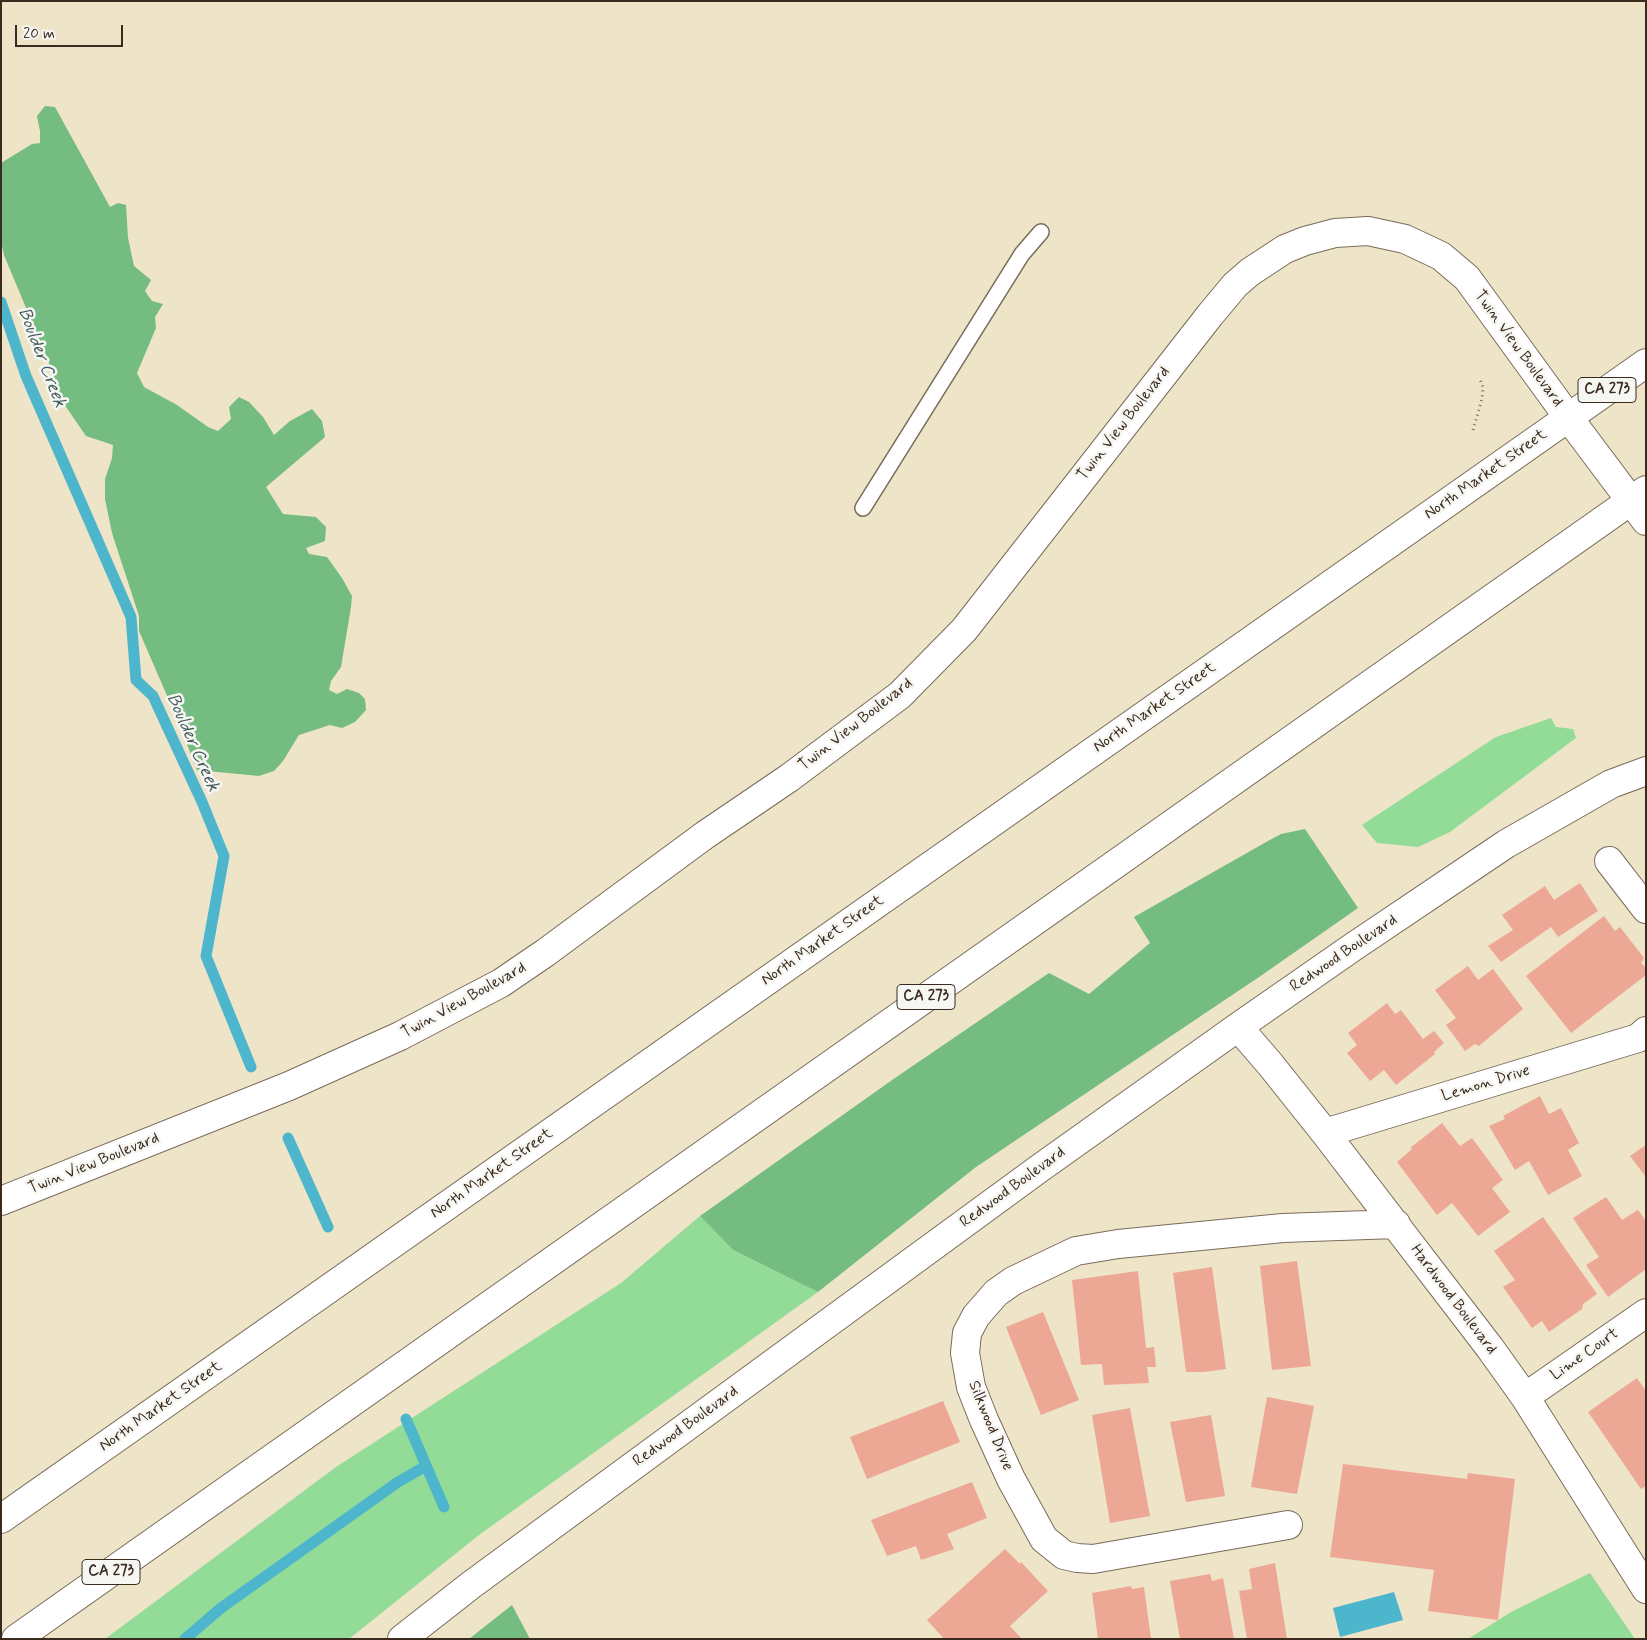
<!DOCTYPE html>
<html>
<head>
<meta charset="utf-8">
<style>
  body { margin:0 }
  #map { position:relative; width:1647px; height:1640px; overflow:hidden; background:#eee4c8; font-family:Mynerve,sans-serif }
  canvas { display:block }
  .frame { position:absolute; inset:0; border:2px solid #3b2a1e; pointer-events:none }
  .scale { position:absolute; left:15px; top:25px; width:108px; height:22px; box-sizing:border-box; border:2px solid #3b2a1e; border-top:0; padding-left:6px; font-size:15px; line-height:18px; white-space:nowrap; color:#3b2a1e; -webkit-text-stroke:4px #f6f6f2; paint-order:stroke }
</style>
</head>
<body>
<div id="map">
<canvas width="1647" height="1640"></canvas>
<div class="frame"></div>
<div class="scale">20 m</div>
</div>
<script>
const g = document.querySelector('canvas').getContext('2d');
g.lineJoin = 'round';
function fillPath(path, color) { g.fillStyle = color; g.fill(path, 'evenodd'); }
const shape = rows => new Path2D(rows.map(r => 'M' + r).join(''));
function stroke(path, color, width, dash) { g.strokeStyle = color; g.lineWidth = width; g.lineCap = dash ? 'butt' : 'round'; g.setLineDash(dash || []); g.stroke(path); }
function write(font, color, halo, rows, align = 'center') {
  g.font = font + ' Mynerve,sans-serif'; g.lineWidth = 5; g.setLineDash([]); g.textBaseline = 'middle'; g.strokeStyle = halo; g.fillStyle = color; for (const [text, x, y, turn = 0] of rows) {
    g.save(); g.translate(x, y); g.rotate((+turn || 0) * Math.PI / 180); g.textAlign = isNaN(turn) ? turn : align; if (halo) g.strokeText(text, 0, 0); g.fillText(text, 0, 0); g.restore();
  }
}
const green = shape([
  [1551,718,1556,727,1573,729,1576,738,1450,832,1418,847,1377,843,1362,825,1496,737],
  [700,1216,733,1250,818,1292,479,1535,349,1639,105,1639,336,1467,621,1283],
  [1590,1573,1635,1639,1468,1639,1511,1612]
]);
const forest = shape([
  [45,106,55,107,110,207,118,203,126,205,128,238,134,266,151,280,145,291,152,301,163,304,155,317,156,328,137,373,144,387,177,405,208,427,218,431,231,419,229,407,239,397,249,402,263,417,274,435,290,421,312,409,322,421,325,437,266,487,283,514,316,517,326,527,325,541,306,548,309,554,327,557,342,578,352,596,351,607,341,667,331,681,329,690,337,694,347,689,359,693,365,699,366,710,355,722,342,728,330,725,299,735,283,761,274,771,259,776,197,770,178,721,139,631,139,616,112,533,105,499,105,479,112,458,113,445,86,436,62,401,49,363,4,255,1,241,1,163,32,144,40,143,40,131,37,116],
  [1305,829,1358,908,1262,975,976,1167,818,1292,733,1250,700,1216,895,1078,1049,973,1089,994,1150,943,1134,917,1268,841,1281,834],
  [512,1605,530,1639,469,1639]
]);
const water = shape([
  [1394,1592,1403,1620,1340,1637,1333,1608]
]);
const stream = shape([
  [1,302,26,376,131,617,136,680,153,696,202,802,224,856,206,956,251,1067],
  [288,1138,328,1227],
  [406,1419,444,1507],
  [185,1639,221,1608,398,1482,426,1466]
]);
const building = shape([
  [1580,883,1598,911,1558,937,1551,927,1501,962,1488,946,1513,930,1502,915,1545,886,1554,900],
  [1604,916,1615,931,1620,927,1644,958,1641,963,1646,968,1646,975,1571,1033,1526,976],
  [1468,966,1478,980,1493,969,1523,1009,1479,1046,1475,1044,1465,1051,1446,1025,1456,1018,1435,990],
  [1387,1003,1395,1014,1401,1010,1423,1039,1434,1031,1444,1043,1434,1052,1435,1054,1396,1085,1384,1070,1370,1081,1347,1053,1357,1045,1348,1033],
  [1540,1096,1549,1114,1561,1108,1579,1143,1568,1150,1582,1176,1548,1195,1529,1161,1515,1170,1489,1126,1505,1119,1503,1116],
  [1442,1123,1460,1146,1472,1138,1503,1180,1492,1188,1510,1212,1478,1236,1452,1203,1437,1215,1397,1162,1412,1149,1410,1148],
  [1646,1145,1646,1177,1630,1156],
  [1606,1197,1622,1220,1638,1210,1646,1221,1646,1269,1608,1297,1586,1265,1599,1257,1573,1218],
  [1543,1217,1597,1294,1583,1304,1582,1309,1549,1332,1542,1321,1532,1328,1503,1287,1515,1280,1494,1251],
  [1297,1261,1311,1366,1272,1370,1260,1266],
  [1212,1267,1226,1369,1204,1372,1186,1372,1173,1273],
  [1138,1271,1146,1348,1154,1347,1156,1367,1147,1367,1149,1383,1104,1385,1102,1364,1081,1365,1072,1280],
  [1043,1312,1079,1400,1041,1415,1006,1327],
  [1637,1378,1646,1391,1646,1486,1641,1489,1588,1412],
  [1267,1397,1314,1406,1297,1494,1251,1487],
  [943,1401,960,1442,867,1479,850,1437],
  [1130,1408,1150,1516,1110,1523,1092,1415],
  [1211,1415,1225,1496,1186,1502,1170,1422],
  [1343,1464,1467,1479,1468,1473,1515,1479,1498,1620,1428,1611,1434,1570,1330,1557],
  [972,1482,987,1518,947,1534,954,1549,921,1560,916,1546,887,1556,871,1520],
  [1005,1549,1020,1564,1021,1562,1048,1591,1010,1626,1022,1639,944,1639,927,1620],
  [1275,1563,1287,1639,1247,1639,1239,1591,1252,1589,1249,1569],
  [1210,1574,1212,1581,1223,1578,1234,1639,1180,1639,1170,1581],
  [1131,1586,1132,1589,1144,1587,1151,1639,1098,1639,1092,1593]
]);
const path = shape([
  [1473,430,1482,399,1483,387,1480,379]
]);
const lane = shape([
  [863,508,1022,254,1041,232]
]);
const street = shape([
  [1609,861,1646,909],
  [1238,1027,1270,1064,1325,1133,1490,1348,1525,1397,1646,1589],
  [1325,1133,1638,1038,1646,1031],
  [1525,1397,1646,1313],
  [1288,1525,1093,1559,1077,1558,1064,1555,1044,1539,1011,1479,984,1420,971,1387,965,1353,967,1333,976,1316,996,1293,1013,1281,1076,1251,1118,1244,1283,1228,1396,1224],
  [402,1639,471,1585,697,1419,1040,1168,1238,1027,1353,947,1506,844,1611,784,1646,771]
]);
const secondary = shape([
  [1,1201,289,1086,400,1036,501,983,545,953,705,835,789,778,900,695,964,630,1210,315,1235,285,1250,272,1285,249,1305,241,1335,233,1368,231,1405,239,1441,256,1467,278,1568,417,1646,521]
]);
const primary = shape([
  [1,1519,1646,363],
  [16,1639,1646,490]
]);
const shields = [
  [1607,390,58],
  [926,997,58],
  [111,1572,58]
];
const shieldNames = [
  ["CA 273",1607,390],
  ["CA 273",926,997],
  ["CA 273",111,1572]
];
const streetNames = [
  ["Twin View Boulevard",1518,349,54],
  ["Twin View Boulevard",1124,424,-52],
  ["North Market Street",1486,475,-35],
  ["North Market Street",1155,708,-35],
  ["Twin View Boulevard",856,725,-38],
  ["North Market Street",823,941,-35],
  ["Redwood Boulevard",1344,954,-34],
  ["Twin View Boulevard",464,1001,-29],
  ["Lemon Drive",1486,1084,-17],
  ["Twin View Boulevard",94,1164,-22],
  ["North Market Street",492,1174,-35],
  ["Redwood Boulevard",1013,1188,-36],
  ["Hardwood Boulevard",1453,1300,53],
  ["Lime Court",1585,1355,-35],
  ["North Market Street",161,1407,-35],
  ["Silkwood Drive",990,1426,68],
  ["Redwood Boulevard",686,1427,-36]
];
const waterNames = [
  ["Boulder Creek",41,358,69],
  ["Boulder Creek",192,743,66]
];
fillPath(green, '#92dc98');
fillPath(forest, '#75bc80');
fillPath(water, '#4eb6cc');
stroke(stream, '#4eb6cc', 11);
fillPath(building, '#eda795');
stroke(lane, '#7a6b5a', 18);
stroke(street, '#7a6b5a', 30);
stroke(secondary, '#7a6b5a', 30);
stroke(primary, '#7a6b5a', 30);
stroke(path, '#7a6b5a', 3, [1, 4]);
stroke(lane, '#fff', 15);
stroke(street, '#fff', 28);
stroke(secondary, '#fff', 28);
stroke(primary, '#fff', 28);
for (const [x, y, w] of shields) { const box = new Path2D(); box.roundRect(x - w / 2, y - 12.5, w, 25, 4); g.fillStyle = '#f6f6f2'; g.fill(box); stroke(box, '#3b2a1e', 1); }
write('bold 15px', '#3b2a1e', null, shieldNames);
write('16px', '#3b2a1e', '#f6f6f2', streetNames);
write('italic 18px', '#425b5b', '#f6f6f2', waterNames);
</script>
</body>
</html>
